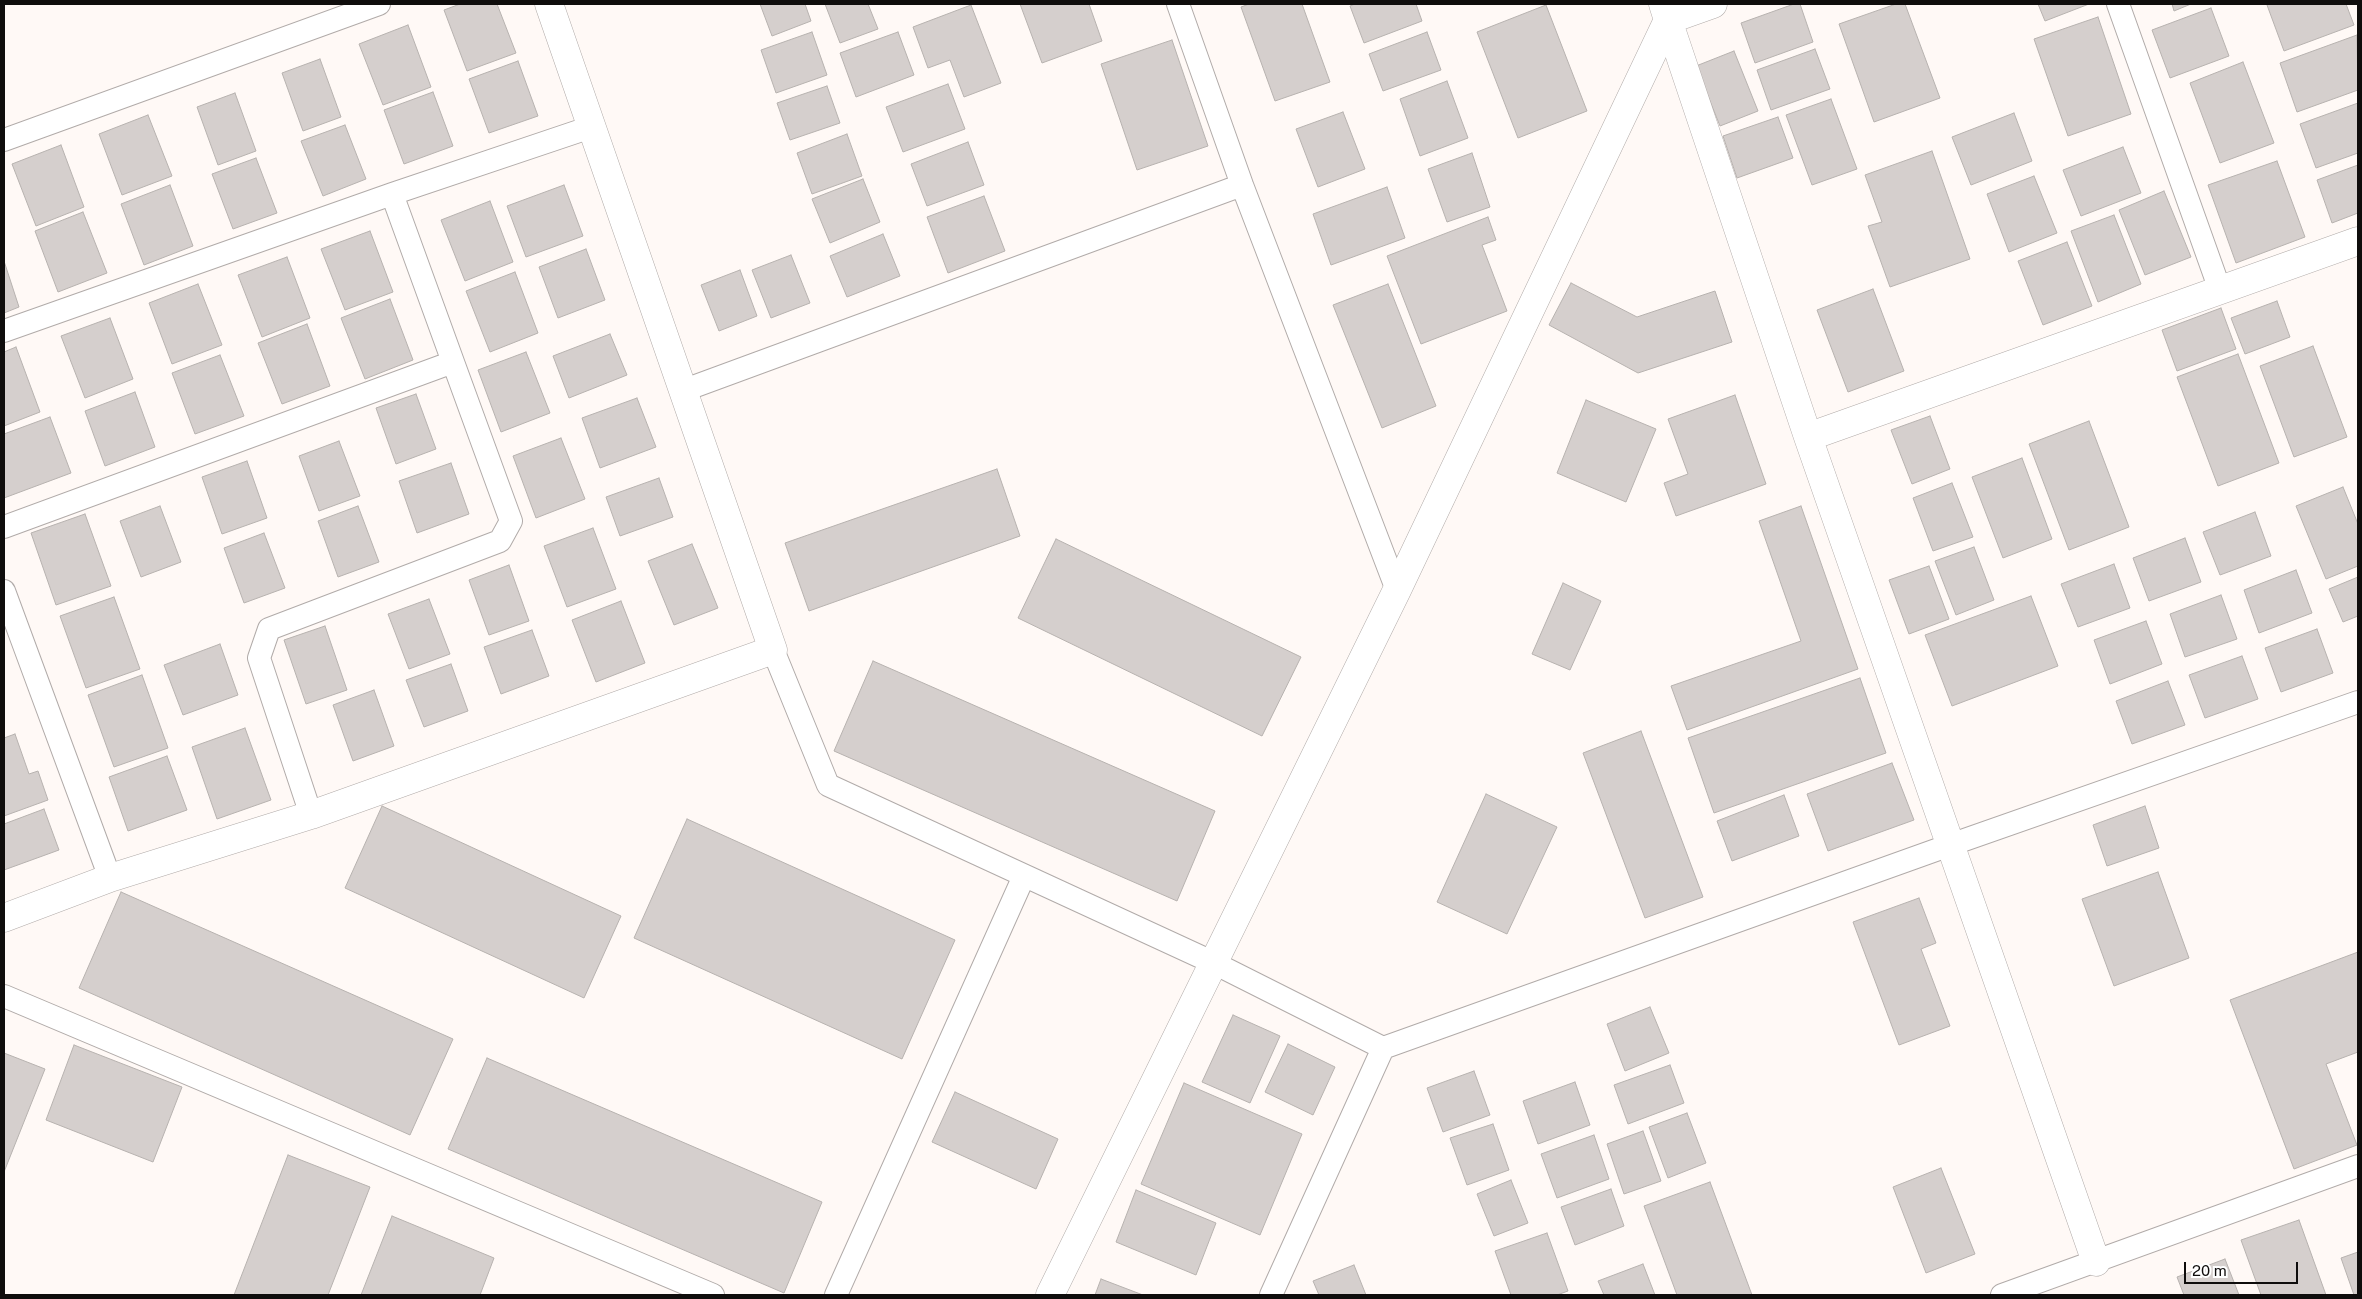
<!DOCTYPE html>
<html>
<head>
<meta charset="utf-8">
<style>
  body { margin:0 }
  #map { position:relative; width:2362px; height:1299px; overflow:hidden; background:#fff9f6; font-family:"Public Sans",sans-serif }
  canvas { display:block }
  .frame { position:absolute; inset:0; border:5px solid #0f0d0c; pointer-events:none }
  .scale { position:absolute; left:2184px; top:1262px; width:114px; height:22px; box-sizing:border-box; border:2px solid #0f0d0c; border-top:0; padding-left:6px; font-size:15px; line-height:18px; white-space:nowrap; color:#0f0d0c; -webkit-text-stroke:4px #fff; paint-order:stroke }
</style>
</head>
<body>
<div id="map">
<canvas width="2362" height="1299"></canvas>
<div class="frame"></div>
<div class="scale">20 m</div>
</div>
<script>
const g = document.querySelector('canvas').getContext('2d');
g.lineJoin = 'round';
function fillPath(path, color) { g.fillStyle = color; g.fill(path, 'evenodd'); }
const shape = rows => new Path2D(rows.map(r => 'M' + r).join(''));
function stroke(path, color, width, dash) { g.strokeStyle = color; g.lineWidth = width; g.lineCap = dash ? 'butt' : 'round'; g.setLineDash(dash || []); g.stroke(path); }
const building = shape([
  [460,4,497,4,516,53,467,71,444,10,460,4],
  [760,4,805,4,811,21,772,36,760,4],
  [825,4,868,4,878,29,840,43,825,4],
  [1020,4,1089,4,1102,41,1042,63,1020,4],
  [1249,4,1302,4,1330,82,1275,101,1241,7,1249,4],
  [1355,4,1416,4,1422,21,1364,43,1350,6,1355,4],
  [1794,4,1800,4,1813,42,1755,63,1741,23,1794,4],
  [1896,4,1905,4,1940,98,1874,122,1839,24,1896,4],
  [2038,4,2089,4,2045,21,2038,4],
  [2172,4,2191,4,2174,11,2172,4],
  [2270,4,2346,4,2354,25,2284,51,2267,5,2270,4],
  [971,5,1001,83,964,97,950,60,928,68,913,27,971,5],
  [1546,5,1587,111,1518,138,1477,32,1546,5],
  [2211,8,2229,56,2170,78,2152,30,2211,8],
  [2098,17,2131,114,2068,136,2034,39,2098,17],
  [408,25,431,87,383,105,359,44,408,25],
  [812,32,827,75,776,93,761,50,812,32],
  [898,32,914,75,856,97,840,53,898,32],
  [1427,32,1441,70,1383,91,1369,54,1427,32],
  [2357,35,2358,90,2297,112,2280,63,2357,35],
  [1172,40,1208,146,1137,170,1101,64,1172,40],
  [1815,49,1830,89,1771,110,1757,70,1815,49],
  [1734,51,1758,111,1720,126,1696,66,1734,51],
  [320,59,341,117,303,131,282,73,320,59],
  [518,61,538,116,489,133,469,79,518,61],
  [2243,62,2274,143,2220,163,2190,83,2243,62],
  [1447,81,1468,138,1420,156,1400,99,1447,81],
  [948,84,965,129,903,152,886,107,948,84],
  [827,86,840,123,790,140,777,103,827,86],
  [433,92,453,146,404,164,384,110,433,92],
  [235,93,256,151,218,165,197,107,235,93],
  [1831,99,1857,169,1812,185,1786,115,1831,99],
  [2358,103,2358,153,2316,168,2300,124,2358,103],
  [1343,112,1365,169,1318,187,1296,129,1343,112],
  [2014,113,2032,161,1971,185,1952,137,2014,113],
  [148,115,172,176,122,195,99,134,148,115],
  [1778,117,1793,158,1737,178,1723,136,1778,117],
  [345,125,366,179,323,196,301,141,345,125],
  [847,134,862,176,812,194,797,153,847,134],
  [968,142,984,185,927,206,911,164,968,142],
  [61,145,84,207,36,226,12,164,61,145],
  [2123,147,2141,193,2081,216,2063,170,2123,147],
  [1932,151,1970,259,1890,287,1868,226,1882,222,1865,175,1932,151],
  [1472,153,1490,207,1447,222,1428,169,1472,153],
  [256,158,277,213,233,229,212,174,256,158],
  [2277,161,2305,237,2236,263,2208,185,2277,161],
  [2358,165,2358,213,2332,223,2317,180,2358,165],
  [2034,176,2057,233,2009,252,1987,194,2034,176],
  [863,179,880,222,830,243,812,199,863,179],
  [170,185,193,246,144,265,121,204,170,185],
  [564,185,583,236,526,257,507,206,564,185],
  [1387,187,1405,238,1331,265,1313,214,1387,187],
  [2164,191,2191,257,2145,275,2119,210,2164,191],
  [984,196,1005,251,948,273,927,217,984,196],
  [490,201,513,262,465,281,441,220,490,201],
  [83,212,107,273,58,292,35,231,83,212],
  [2114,215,2141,284,2098,302,2071,231,2114,215],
  [1488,217,1496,240,1482,245,1507,311,1421,344,1387,256,1488,217],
  [370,231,393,292,345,310,321,249,370,231],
  [883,234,900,276,847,297,830,256,883,234],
  [2067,242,2092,306,2043,325,2018,261,2067,242],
  [586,249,605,300,558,318,539,267,586,249],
  [791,255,810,303,771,318,752,270,791,255],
  [287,257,310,318,262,337,238,275,287,257],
  [4,261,19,307,4,313,4,261],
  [740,270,757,316,719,331,701,285,740,270],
  [515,272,538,333,490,352,466,291,515,272],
  [1571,283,1637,317,1715,291,1732,342,1638,373,1549,325,1571,283],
  [198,284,222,345,172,364,149,303,198,284],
  [1388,284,1436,406,1382,428,1333,305,1388,284],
  [1873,289,1904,371,1848,392,1817,310,1873,289],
  [390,299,413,360,365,379,341,318,390,299],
  [2277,301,2290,337,2245,354,2231,318,2277,301],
  [2221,308,2236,349,2177,371,2162,330,2221,308],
  [110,318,133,379,85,398,61,336,110,318],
  [307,324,330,386,282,404,258,343,307,324],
  [610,334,627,375,569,398,553,356,610,334],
  [2313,346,2347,437,2294,457,2260,366,2313,346],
  [16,347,40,412,4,426,4,352,16,347],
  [526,352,550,413,501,432,478,370,526,352],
  [2238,354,2279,463,2218,486,2177,377,2238,354],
  [220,355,244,416,195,434,172,373,220,355],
  [135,392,155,447,105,466,85,411,135,392],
  [416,394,436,449,396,464,376,408,416,394],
  [1735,395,1766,484,1676,516,1664,483,1688,474,1668,419,1735,395],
  [637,398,656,447,600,468,582,418,637,398],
  [1586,400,1656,429,1626,502,1557,473,1586,400],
  [1930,416,1950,469,1912,484,1891,430,1930,416],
  [50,417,71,473,4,498,4,434,50,417],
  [2089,421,2129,527,2069,550,2029,444,2089,421],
  [561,438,585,499,536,518,513,456,561,438],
  [339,441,360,496,319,511,299,456,339,441],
  [2022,458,2052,539,2003,558,1972,477,2022,458],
  [247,461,267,518,222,534,202,477,247,461],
  [451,463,469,514,417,533,399,481,451,463],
  [997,469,1020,536,809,611,785,543,997,469],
  [659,478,673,517,620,536,606,497,659,478],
  [1952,483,1973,537,1933,551,1913,498,1952,483],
  [2343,487,2358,524,2358,566,2326,579,2296,506,2343,487],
  [160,506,181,562,141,577,120,521,160,506],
  [358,506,379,562,338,577,318,521,358,506],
  [1801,506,1858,669,1687,730,1671,686,1801,641,1759,521,1801,506],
  [2255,512,2271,556,2220,575,2203,532,2255,512],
  [85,514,111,586,56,605,31,533,85,514],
  [593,528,616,589,567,607,544,546,593,528],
  [264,533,285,588,244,603,224,548,264,533],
  [2185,538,2201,582,2149,601,2133,558,2185,538],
  [1056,539,1301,657,1262,736,1018,618,1056,539],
  [692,544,718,608,674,625,648,561,692,544],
  [1974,547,1994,600,1956,615,1935,561,1974,547],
  [2114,564,2130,608,2078,627,2061,584,2114,564],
  [509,565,529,621,489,635,469,580,509,565],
  [1929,566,1949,619,1909,634,1889,580,1929,566],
  [2296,570,2312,613,2259,633,2244,590,2296,570],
  [2358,577,2358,616,2343,622,2329,589,2358,577],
  [1563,583,1601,601,1570,670,1532,654,1563,583],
  [2221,595,2237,639,2185,657,2170,614,2221,595],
  [2031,596,2058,666,1952,706,1925,635,2031,596],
  [114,597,140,669,86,688,60,616,114,597],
  [429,599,450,654,409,669,388,614,429,599],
  [621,601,645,663,596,682,572,620,621,601],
  [2146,621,2162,664,2110,684,2094,640,2146,621],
  [325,626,347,690,306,704,284,640,325,626],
  [2317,629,2333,673,2281,692,2265,648,2317,629],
  [532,630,549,676,501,694,484,647,532,630],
  [220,644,238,695,183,715,164,665,220,644],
  [2242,656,2258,699,2205,718,2189,675,2242,656],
  [873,661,1215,811,1177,901,834,751,873,661],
  [451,664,468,711,424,727,406,680,451,664],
  [142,675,168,748,114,767,88,695,142,675],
  [1860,678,1886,753,1714,813,1688,738,1860,678],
  [2168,681,2185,725,2132,744,2116,701,2168,681],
  [374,690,394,746,353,761,333,705,374,690],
  [245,728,271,800,217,819,192,747,245,728],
  [1641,731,1703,897,1645,918,1583,753,1641,731],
  [15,734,29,774,38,771,48,800,4,816,4,738,15,734],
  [167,756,187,810,128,831,109,777,167,756],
  [1892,763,1914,820,1828,851,1807,794,1892,763],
  [1486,794,1557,827,1507,934,1437,902,1486,794],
  [1784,795,1799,836,1732,861,1717,821,1784,795],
  [382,806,621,916,584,998,345,888,382,806],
  [2145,806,2159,848,2107,866,2093,825,2145,806],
  [44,809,59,850,4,870,4,824,44,809],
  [687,819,955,940,902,1059,634,938,687,819],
  [2158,872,2189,958,2114,986,2082,899,2158,872],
  [121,892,453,1039,410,1135,79,988,121,892],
  [1919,898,1936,943,1921,949,1950,1026,1899,1045,1853,922,1919,898],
  [2358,952,2358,1052,2326,1064,2357,1145,2294,1169,2230,1000,2358,952],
  [1650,1007,1669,1053,1625,1071,1607,1024,1650,1007],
  [1233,1015,1280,1036,1250,1103,1202,1082,1233,1015],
  [1288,1044,1335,1067,1313,1115,1265,1092,1288,1044],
  [74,1045,182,1087,153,1162,46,1120,74,1045],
  [4,1053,45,1069,4,1172,4,1053],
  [487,1058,822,1202,784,1293,448,1149,487,1058],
  [1670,1065,1684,1103,1628,1124,1614,1085,1670,1065],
  [1474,1071,1490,1115,1443,1132,1427,1088,1474,1071],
  [1575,1082,1590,1125,1538,1144,1523,1101,1575,1082],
  [1184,1083,1302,1134,1260,1235,1141,1184,1184,1083],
  [955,1092,1058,1139,1036,1189,932,1142,955,1092],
  [1687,1113,1706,1163,1668,1178,1649,1127,1687,1113],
  [1493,1124,1509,1170,1467,1185,1450,1138,1493,1124],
  [1643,1131,1661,1181,1624,1194,1607,1144,1643,1131],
  [1594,1135,1609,1179,1557,1198,1541,1154,1594,1135],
  [288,1155,370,1187,328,1295,234,1295,288,1155],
  [1941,1168,1975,1254,1926,1273,1893,1187,1941,1168],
  [1511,1180,1528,1223,1494,1236,1477,1194,1511,1180],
  [1710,1182,1752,1295,1677,1295,1644,1206,1710,1182],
  [1611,1189,1624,1226,1575,1245,1561,1207,1611,1189],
  [1136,1190,1216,1223,1196,1275,1116,1242,1136,1190],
  [392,1216,494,1258,480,1295,361,1295,392,1216],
  [2299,1220,2326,1295,2261,1295,2241,1240,2299,1220],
  [1547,1233,1568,1291,1557,1295,1511,1295,1495,1251,1547,1233],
  [2358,1252,2358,1295,2354,1295,2341,1258,2358,1252],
  [2225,1259,2239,1295,2184,1295,2177,1277,2225,1259],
  [1643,1264,1655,1295,1604,1295,1598,1281,1643,1264],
  [1354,1265,1366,1295,1319,1295,1313,1281,1354,1265],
  [1101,1279,1143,1295,1095,1295,1101,1279]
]);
const service = shape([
  [1178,4,1242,185,1397,590],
  [2118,4,2220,290],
  [4,140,379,4],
  [4,331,392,194,591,127],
  [682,391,1242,185],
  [4,527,453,362,392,194],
  [4,591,110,878],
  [773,650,828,785,1214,963,1383,1048],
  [311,815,259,658,269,629,500,541,511,521,453,362],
  [4,996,713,1295],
  [836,1295,1024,876],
  [1271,1295,1383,1048,1950,845,2358,702],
  [2002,1295,2358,1166]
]);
const minor = shape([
  [1713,4,1668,20,1808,437,2096,1262],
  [1808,437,2358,241],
  [4,918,110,878,311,815,773,650,549,4]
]);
const tertiary = shape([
  [1050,1295,1397,590,1668,20,1663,4]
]);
fillPath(building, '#d5cfcd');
stroke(building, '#b7b2af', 1);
stroke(service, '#b1aba9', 24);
stroke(minor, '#b1aba9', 29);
stroke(tertiary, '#b1aba9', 29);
stroke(service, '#fff', 22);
stroke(minor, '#fff', 28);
stroke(tertiary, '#fff', 28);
</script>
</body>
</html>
